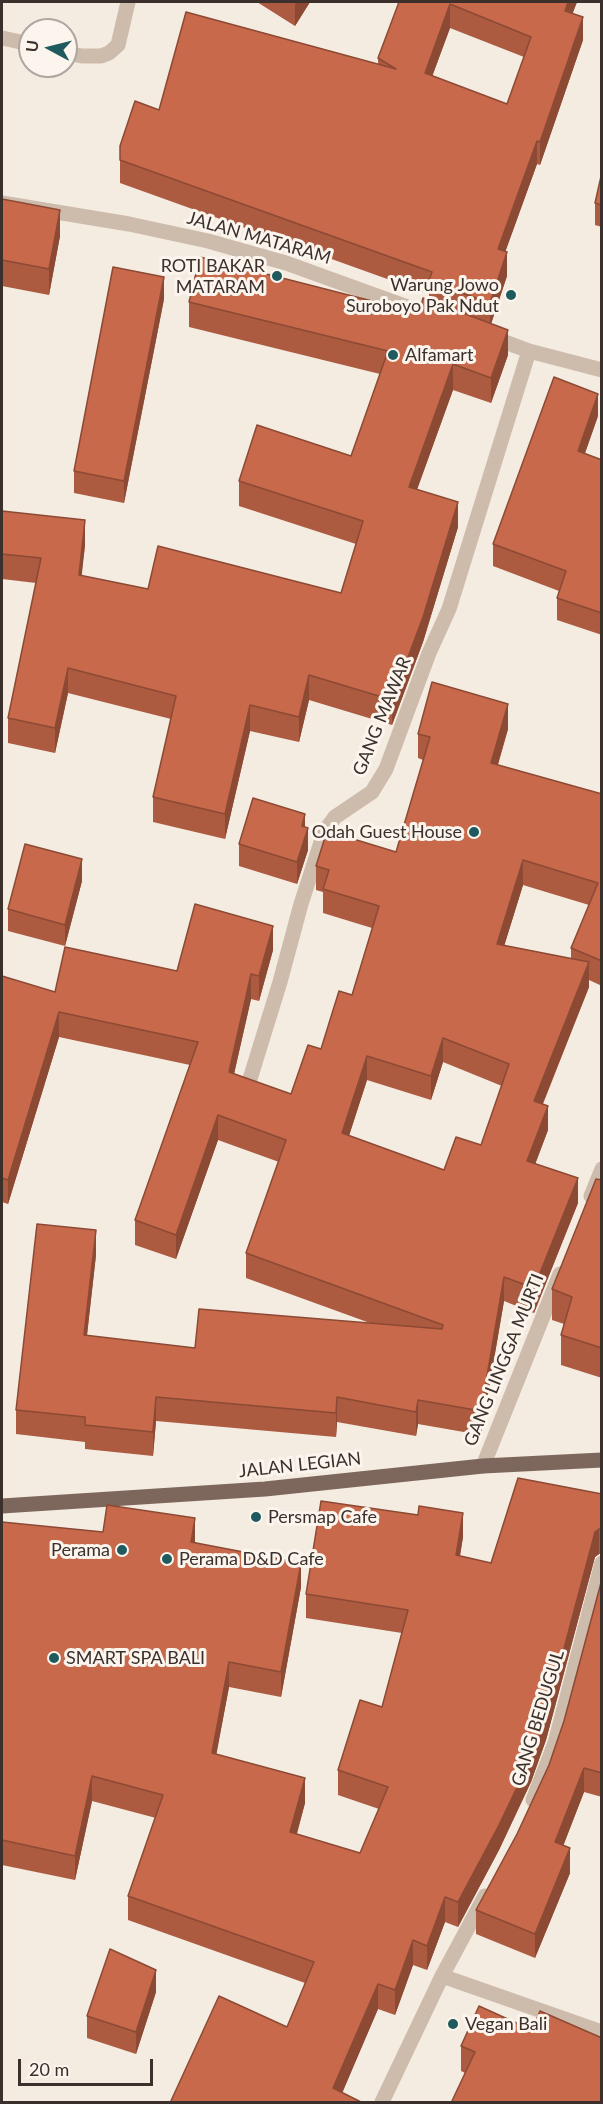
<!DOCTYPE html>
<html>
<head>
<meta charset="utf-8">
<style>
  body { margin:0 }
  #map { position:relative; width:603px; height:2104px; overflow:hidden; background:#f4ebe1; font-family:Lato,sans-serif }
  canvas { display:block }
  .frame { position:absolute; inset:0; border:3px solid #3b302b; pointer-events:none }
  .north { position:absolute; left:18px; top:18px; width:60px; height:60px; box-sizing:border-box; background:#fbf5ee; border:2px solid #aea6a0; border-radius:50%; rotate:277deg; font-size:16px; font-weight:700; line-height:24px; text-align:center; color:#3b302b }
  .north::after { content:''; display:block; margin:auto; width:21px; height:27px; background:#1f5a5e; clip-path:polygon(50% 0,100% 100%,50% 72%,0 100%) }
  .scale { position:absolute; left:18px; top:2059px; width:135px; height:27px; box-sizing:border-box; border:3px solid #3b302b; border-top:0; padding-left:8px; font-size:18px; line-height:21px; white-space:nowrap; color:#3b302b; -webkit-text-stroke:4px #fbf5ee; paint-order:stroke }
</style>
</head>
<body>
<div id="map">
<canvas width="603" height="2104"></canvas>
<div class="frame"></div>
<div class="north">U</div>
<div class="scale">20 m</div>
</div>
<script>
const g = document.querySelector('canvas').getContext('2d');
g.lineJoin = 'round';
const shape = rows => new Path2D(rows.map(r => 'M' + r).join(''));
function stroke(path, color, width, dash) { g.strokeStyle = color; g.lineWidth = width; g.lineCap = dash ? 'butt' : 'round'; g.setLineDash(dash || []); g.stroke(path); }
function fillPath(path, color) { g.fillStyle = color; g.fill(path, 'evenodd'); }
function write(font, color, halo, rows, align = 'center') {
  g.font = font + ' Lato,sans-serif'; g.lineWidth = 6; g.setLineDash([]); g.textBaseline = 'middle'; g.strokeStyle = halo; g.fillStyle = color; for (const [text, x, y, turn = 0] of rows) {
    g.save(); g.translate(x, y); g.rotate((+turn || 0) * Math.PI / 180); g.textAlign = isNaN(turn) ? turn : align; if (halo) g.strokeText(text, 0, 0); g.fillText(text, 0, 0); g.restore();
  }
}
const minor = shape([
  [2,38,30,44],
  [66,53,82,56,101,56,109,53,118,45,128,2],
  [2,203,129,224,208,241,286,263,438,318],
  [489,336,529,351,602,370],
  [250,1079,280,982,301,904,322,839,327,828,335,817,372,792,386,769,429,653,449,609,529,351],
  [591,1196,602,1169],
  [483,1466,560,1274],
  [533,1800,555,1743,602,1563],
  [442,1976,602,2032],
  [382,2102,442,1976,485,1896]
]);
const major = shape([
  [2,1506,265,1489,483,1466,602,1460]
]);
const wall = shape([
  [257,2,310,2,295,26],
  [399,2,577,2,572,14,583,40,540,165,537,164,505,252,507,276,491,324,508,355,491,403,453,390,417,489,458,527,423,642,392,725,309,700,299,742,250,731,225,839,153,822,153,797,171,719,68,693,55,753,8,743,8,718,36,583,2,579,2,511,85,545,81,576,148,589,341,593,356,544,239,506,239,481,351,456,380,374,189,327,189,302,419,313,429,300,429,294,120,183,120,146,159,110,378,65,378,58],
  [450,28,524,57,507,104,432,76],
  [602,172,602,227,595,225,595,203],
  [2,199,60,236,49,295,2,286],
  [164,299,124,503,74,493,74,471],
  [598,416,585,453,602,460,602,635,557,620,557,598,559,591,493,566,493,544],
  [508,729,498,765,602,794,602,986,589,980,589,987,543,1104,548,1130,535,1164,578,1203,534,1313,504,1301,481,1435,418,1424,416,1436,337,1422,336,1437,156,1421,153,1456,85,1449,85,1442,16,1434,16,1410,96,1255,87,1336,195,1348,370,1323,246,1278,246,1253,279,1162,218,1140,176,1259,135,1245,135,1220,190,1065,59,1037,8,1204,2,1202,2,976,55,992,177,971,273,950,259,1001,251,999,234,1074,291,1094,321,1049,352,995,372,928,323,913,323,892,316,890,316,866,396,852,423,760,418,758,418,734],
  [523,885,589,905,571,948,571,959,504,946],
  [443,1062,502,1086,481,1145,444,1170,349,1136,367,1080,431,1100],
  [305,827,308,850,297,884,239,866,239,844],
  [82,881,65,946,8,931,8,909],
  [602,1180,602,1378,561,1365,561,1335,564,1324,552,1320,552,1289],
  [602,1494,602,1554,599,1554,595,1557,546,1740,531,1782,499,1850,458,1927,445,1922,427,1970,413,1965,395,2015,378,2009,342,2092,170,2103,287,2027,305,1983,128,1920,128,1896,156,1818,92,1801,75,1880,2,1865,2,1522,195,1542,301,1587,281,1697,229,1687,216,1754,305,1803,297,1834,360,1853,379,1809,338,1795,338,1770,382,1707,402,1633,306,1618,306,1594,463,1537,460,1556,491,1563],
  [602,1579,602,1797,584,1792,563,1846,570,1873,535,1958,476,1934,476,1910,517,1834,549,1765,564,1721],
  [156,1992,136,2054,87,2038,87,2016],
  [532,2030,465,2073,461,2071,461,2046]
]);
const shadedWall = shape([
  [297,2,310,2,295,26,295,4],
  [568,2,577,2,565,34,565,11],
  [450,4,450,28,425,96,425,73],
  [583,17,583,40,540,165,540,142],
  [537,141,537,164,498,272,498,249],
  [60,210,60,236,49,295,49,269],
  [507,252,507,276,490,327,490,303],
  [164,277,164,299,124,503,124,481],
  [508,330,508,355,491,403,491,378],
  [453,364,453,390,409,512,409,487],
  [598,394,598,416,578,473,578,451],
  [458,502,458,527,423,642,392,725,392,700],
  [85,520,85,545,79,601,79,575],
  [68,668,68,693,55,753,55,728],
  [309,675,309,700,299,742,299,717],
  [508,704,508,729,491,787,491,763],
  [250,705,250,731,225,839,225,814],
  [305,814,305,836,302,826],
  [308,828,308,850,297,884,297,862],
  [82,859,82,881,65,946,65,925],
  [523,860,523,885,497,969,497,944],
  [273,926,273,950,259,1001,259,976],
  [589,962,589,987,534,1125,534,1101],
  [251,974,251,999,229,1096,229,1072],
  [59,1012,59,1037,8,1204,8,1180],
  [443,1038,443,1062,431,1100,431,1076],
  [367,1056,367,1080,342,1157,342,1133],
  [548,1106,548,1130,527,1186,527,1161],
  [218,1115,218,1140,176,1259,176,1235],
  [578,1178,578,1203,534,1313,534,1288],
  [96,1230,96,1255,84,1360,84,1335],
  [504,1277,504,1301,481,1435,481,1411],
  [156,1397,156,1421,153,1456,153,1432],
  [337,1397,337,1422,336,1437,336,1413],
  [418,1400,418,1424,416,1436,416,1412],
  [463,1513,463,1537,456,1579,456,1555],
  [195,1518,195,1543,191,1542],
  [599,1529,599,1554,595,1557,546,1740,531,1782,499,1850,458,1927,458,1902,595,1532],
  [301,1563,301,1587,281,1697,281,1672],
  [229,1662,229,1687,212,1778,212,1753],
  [584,1768,584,1792,555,1867,555,1842],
  [92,1776,92,1801,75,1880,75,1856],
  [305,1778,305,1803,290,1857,290,1832],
  [570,1848,570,1873,535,1958,535,1934],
  [445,1897,445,1922,427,1970,427,1946],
  [413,1940,413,1965,395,2015,395,1990],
  [156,1970,156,1992,136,2054,136,2032],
  [378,1984,378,2009,338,2103,333,2088]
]);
const building = shape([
  [399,2,568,2,565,11,583,17,540,142,537,141,498,249,507,252,490,303,429,281,432,272,120,160,120,146,135,101,159,110,186,12,396,69,378,58,399,2],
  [450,4,531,37,507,104,425,73,450,4],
  [602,172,602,205,595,203,602,172],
  [2,199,60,210,49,269,2,260,2,199],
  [200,257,419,313,423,298,508,330,491,378,453,364,409,487,458,502,423,617,392,700,309,675,299,717,250,705,225,814,153,797,176,696,68,668,55,728,8,718,41,558,2,554,2,511,85,520,79,575,148,589,158,546,341,593,363,521,239,481,257,425,351,456,388,351,189,302,200,257],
  [113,267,164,277,124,481,74,471,113,267],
  [554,377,598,394,578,451,602,460,602,613,557,598,566,571,493,544,554,377],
  [432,682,508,704,491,763,602,794,602,961,571,948,598,883,523,860,497,944,589,962,534,1101,548,1106,527,1161,578,1178,534,1288,504,1277,481,1411,418,1400,416,1412,337,1397,336,1413,156,1397,153,1432,85,1425,85,1417,16,1410,37,1224,96,1230,84,1335,195,1348,199,1309,442,1329,443,1325,246,1253,286,1140,218,1115,176,1235,135,1220,198,1042,59,1012,8,1180,2,1178,2,976,55,992,65,947,177,971,195,904,273,926,259,976,251,974,229,1072,291,1094,308,1045,321,1049,339,991,352,995,379,906,323,889,329,870,316,866,327,831,396,852,430,737,418,734,432,682],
  [443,1038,509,1064,481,1145,456,1137,444,1170,342,1133,367,1056,431,1076,443,1038],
  [253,798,305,814,302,826,308,828,297,862,239,844,253,798],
  [25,844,82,859,65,925,8,909,25,844],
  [596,1179,602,1180,602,1348,561,1335,572,1297,552,1289,596,1179],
  [518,1478,602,1494,602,1529,599,1529,595,1532,546,1716,531,1758,499,1825,458,1902,445,1897,427,1946,413,1940,395,1990,378,1984,333,2088,363,2103,170,2103,219,1996,287,2027,314,1962,128,1896,163,1795,92,1776,75,1856,2,1840,2,1522,103,1532,107,1505,195,1518,191,1542,301,1563,281,1672,229,1662,212,1753,305,1778,290,1832,360,1853,388,1787,338,1770,360,1700,382,1707,408,1610,306,1594,321,1501,418,1515,419,1506,463,1513,456,1555,491,1563,518,1478],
  [602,1579,602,1773,584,1768,555,1842,570,1848,535,1934,476,1910,517,1834,549,1765,564,1721,602,1579],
  [110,1949,156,1970,136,2032,87,2016,110,1949],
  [479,2006,532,2030,540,2011,602,2038,602,2103,451,2103,475,2052,461,2046,479,2006]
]);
const markers = [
  [277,276,6,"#1f5a5e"],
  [511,295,6,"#1f5a5e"],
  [393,355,6,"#1f5a5e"],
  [474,832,6,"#1f5a5e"],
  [256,1517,6,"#1f5a5e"],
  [122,1550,6,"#1f5a5e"],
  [167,1559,6,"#1f5a5e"],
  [54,1658,6,"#1f5a5e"],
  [453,2024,6,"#1f5a5e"]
];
const streetNames = [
  ["JALAN MATARAM",259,238,16],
  ["GANG MAWAR",382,716,-68],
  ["GANG LINGGA MURTI",504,1360,-68],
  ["JALAN LEGIAN",300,1465,-6],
  ["GANG BEDUGUL",538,1718,-73]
];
const poiNames = [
  ["ROTI BAKAR",265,266,"right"],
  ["MATARAM",265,287,"right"],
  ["Warung Jowo",499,285,"right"],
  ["Suroboyo Pak Ndut",499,306,"right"],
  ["Alfamart",405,355],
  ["Odah Guest House",462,832,"right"],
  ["Persmap Cafe",268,1517],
  ["Perama",110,1550,"right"],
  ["Perama D&D Cafe",179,1559],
  ["SMART SPA BALI",66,1658],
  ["Vegan Bali",465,2024]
];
stroke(minor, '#cdbbac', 15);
stroke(major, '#7d675c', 15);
fillPath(wall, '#ac5a40');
fillPath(shadedWall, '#8c4a34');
fillPath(building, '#c8694b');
stroke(building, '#8c4a34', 1.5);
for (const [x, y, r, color] of markers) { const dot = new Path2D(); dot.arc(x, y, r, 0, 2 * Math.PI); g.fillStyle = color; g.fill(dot); stroke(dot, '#fbf5ee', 2); }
write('18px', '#3b302b', '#fbf5ee', streetNames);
write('18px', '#3b302b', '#fbf5ee', poiNames, 'left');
</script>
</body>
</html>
